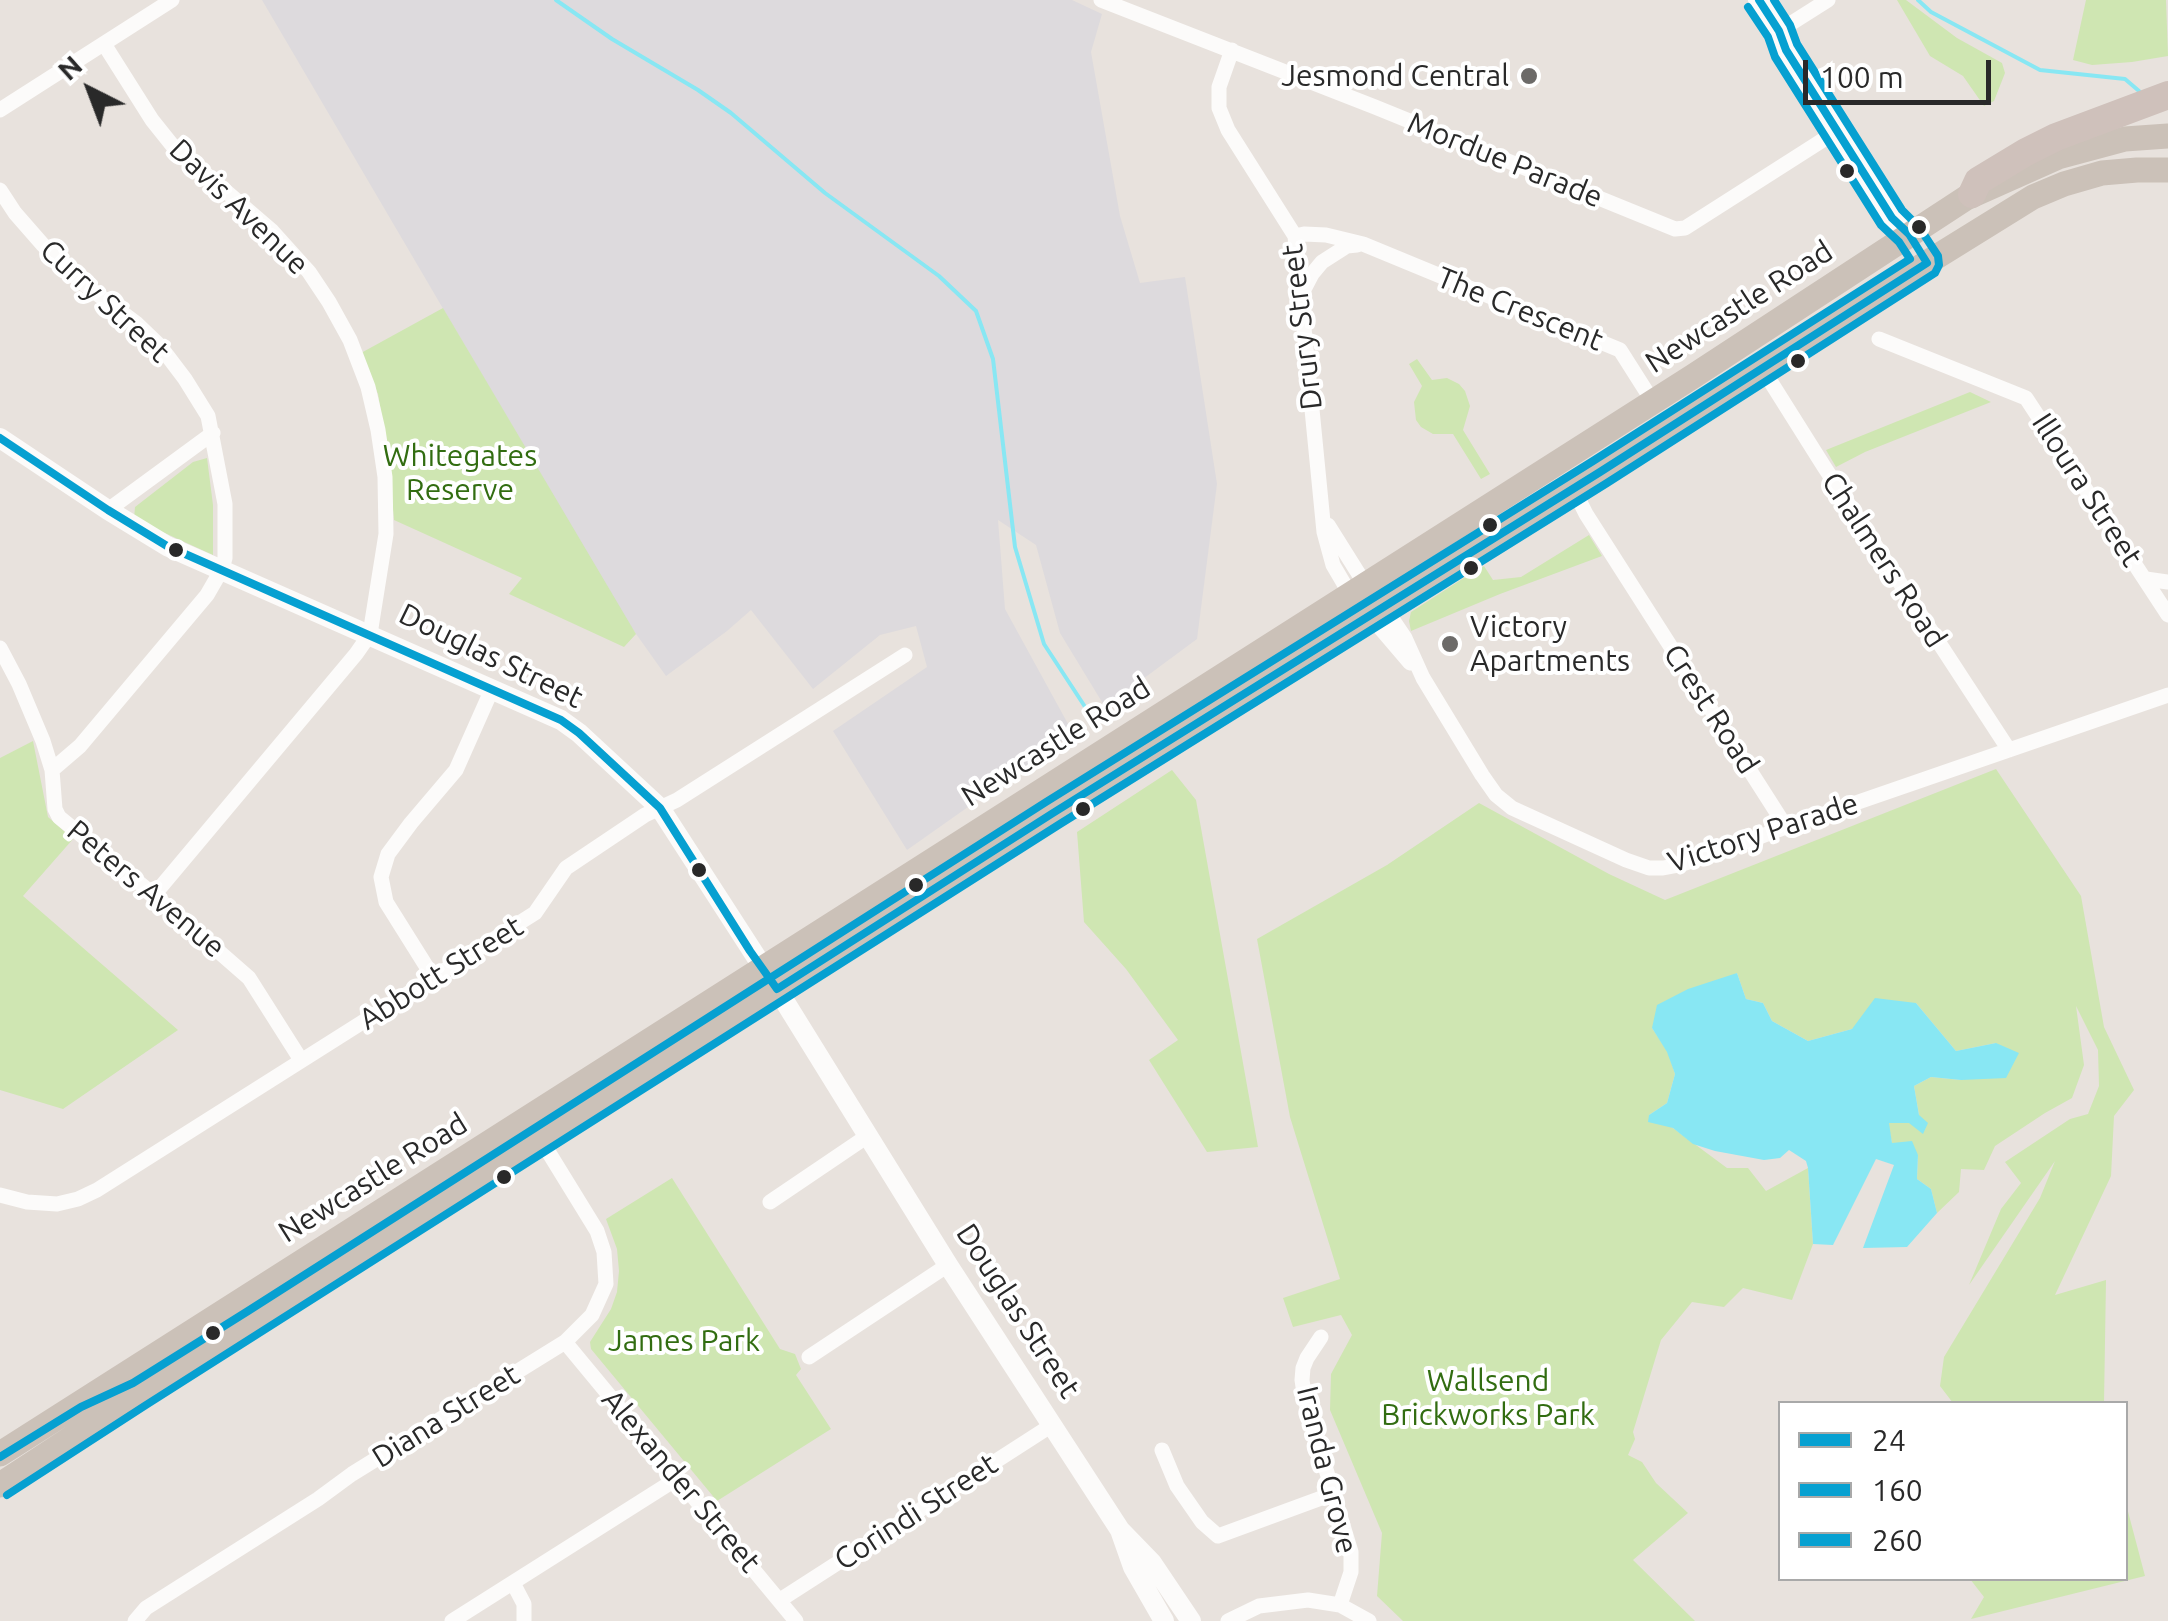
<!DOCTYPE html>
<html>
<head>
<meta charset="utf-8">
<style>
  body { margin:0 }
  #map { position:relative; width:2168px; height:1621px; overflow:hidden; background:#e8e2dd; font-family:Ubuntu,sans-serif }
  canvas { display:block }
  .legend { position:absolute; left:1778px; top:1401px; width:350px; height:180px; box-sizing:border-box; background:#fff; border:2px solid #a9a9a9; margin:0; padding:12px 18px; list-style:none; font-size:30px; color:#292929 }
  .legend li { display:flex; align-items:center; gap:20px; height:50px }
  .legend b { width:50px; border:2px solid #a9a9a9 }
  .north { position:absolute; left:40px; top:40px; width:100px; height:100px; -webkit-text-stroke:8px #fff; paint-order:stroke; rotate:318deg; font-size:28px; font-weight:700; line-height:40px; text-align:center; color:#292929 }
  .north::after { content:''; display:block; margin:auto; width:35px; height:45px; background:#292929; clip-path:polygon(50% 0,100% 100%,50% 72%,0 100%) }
  .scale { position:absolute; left:1803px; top:60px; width:188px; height:45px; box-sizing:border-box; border:5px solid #292929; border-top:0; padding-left:12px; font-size:30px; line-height:35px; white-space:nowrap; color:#292929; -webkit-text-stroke:8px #fff; paint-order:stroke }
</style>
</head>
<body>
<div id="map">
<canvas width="2168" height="1621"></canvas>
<ul class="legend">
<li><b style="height:12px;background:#06a0d1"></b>24</li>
<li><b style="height:12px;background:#06a0d1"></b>160</li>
<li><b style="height:12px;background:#06a0d1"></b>260</li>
</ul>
<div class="north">N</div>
<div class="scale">100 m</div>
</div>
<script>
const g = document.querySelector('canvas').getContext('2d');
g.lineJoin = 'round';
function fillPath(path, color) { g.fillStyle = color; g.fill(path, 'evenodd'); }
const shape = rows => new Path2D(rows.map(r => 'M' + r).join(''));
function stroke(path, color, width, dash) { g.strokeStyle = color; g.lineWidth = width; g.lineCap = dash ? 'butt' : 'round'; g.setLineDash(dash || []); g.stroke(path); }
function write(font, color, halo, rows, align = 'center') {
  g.font = font + ' Ubuntu,sans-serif'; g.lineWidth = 8; g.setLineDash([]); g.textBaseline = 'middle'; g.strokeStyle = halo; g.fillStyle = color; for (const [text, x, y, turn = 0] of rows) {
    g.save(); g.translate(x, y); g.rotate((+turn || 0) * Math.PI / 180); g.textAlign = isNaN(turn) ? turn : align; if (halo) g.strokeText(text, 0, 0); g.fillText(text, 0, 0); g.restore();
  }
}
const industrial = shape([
  [262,0,1072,0,1102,14,1091,52,1120,216,1140,283,1185,277,1217,484,1197,639,1105,707,1060,633,1036,545,998,520,1005,609,1073,733,907,850,833,731,927,667,916,626,880,635,813,689,751,610,727,631,666,676,624,617]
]);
const green = shape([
  [1897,0,1906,0,1957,38,2002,63,2005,73,1994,101,1984,106,1963,76,1930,56],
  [2086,0,2166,0,2168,56,2132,62,2092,65,2073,60],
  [443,308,636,634,624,647,509,594,522,578,394,520,387,450,378,394,361,353],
  [1417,359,1432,380,1447,378,1459,384,1465,391,1470,406,1463,430,1490,474,1481,479,1453,434,1433,434,1421,427,1416,420,1414,402,1422,386,1409,364],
  [1970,392,1991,402,1865,452,1836,467,1826,450],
  [207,458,213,505,213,555,134,519,135,507,193,462],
  [1589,535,1602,556,1500,594,1411,631,1409,621,1411,612,1470,574,1472,576,1476,573,1476,571,1484,566,1493,580,1521,577],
  [33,741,48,817,73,839,23,896,178,1030,63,1109,0,1090,0,758],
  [1996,769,2081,896,2104,1027,2134,1090,2114,1116,2111,1176,2055,1295,2106,1280,2104,1403,1953,1403,1940,1386,1944,1357,2040,1198,2055,1161,1969,1285,2001,1209,2021,1183,2005,1162,2070,1119,2088,1114,2099,1086,2098,1050,2076,1006,2084,1065,2072,1098,2045,1113,1995,1146,1984,1170,1961,1169,1959,1192,1937,1213,1931,1189,1917,1179,1918,1155,1892,1143,1888,1123,1909,1123,1919,1115,1914,1086,1931,1077,1961,1080,1996,1043,1956,1051,1916,1003,1852,1029,1808,1041,1772,1021,1763,1003,1746,999,1737,973,1652,1028,1668,1052,1675,1074,1667,1103,1649,1115,1673,1128,1727,1168,1748,1168,1766,1191,1808,1168,1813,1244,1792,1300,1743,1288,1724,1307,1692,1302,1661,1340,1633,1432,1635,1439,1628,1455,1642,1462,1656,1483,1688,1513,1633,1560,1695,1621,1403,1621,1377,1596,1382,1533,1330,1410,1331,1374,1352,1335,1341,1315,1293,1327,1283,1298,1340,1279,1290,1117,1257,939,1387,865,1479,803,1609,874,1665,900],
  [1172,770,1196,800,1258,1147,1207,1152,1149,1060,1178,1040,1126,969,1084,922,1077,832],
  [672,1178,780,1349,795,1354,801,1369,796,1375,831,1429,717,1501,591,1349,590,1342,611,1309,617,1292,619,1271,617,1249,606,1219],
  [2126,1504,2145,1576,1971,1619,1984,1597,1970,1579,2126,1578]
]);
const water = shape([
  [1737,973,1746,999,1763,1003,1772,1021,1808,1041,1852,1029,1875,998,1916,1003,1956,1051,1996,1043,2019,1053,2006,1078,1961,1080,1931,1077,1914,1086,1919,1115,1928,1123,1923,1134,1909,1123,1889,1123,1892,1143,1912,1141,1918,1155,1917,1179,1931,1189,1937,1213,1907,1247,1863,1248,1894,1165,1876,1159,1833,1245,1813,1244,1808,1168,1806,1161,1789,1150,1780,1158,1764,1160,1715,1151,1693,1144,1673,1128,1648,1122,1649,1115,1667,1103,1675,1074,1667,1052,1652,1028,1657,1005,1688,989]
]);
const stream = shape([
  [556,0,612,39,698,90,731,113,825,193,939,276,976,311,993,359,1015,547,1044,644,1093,719],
  [1918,0,1931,12,2040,70,2125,79,2139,91]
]);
const minor = shape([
  [1101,0,1375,107,1675,229,1685,228,1837,131],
  [1779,31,1828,0],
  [104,44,152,120,172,145,272,231,309,272,329,302,350,340,368,387,378,430,385,477,386,534,370,634,356,654,154,895],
  [1232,50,1219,87,1219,108,1228,130,1295,236,1324,532,1333,565,1350,594],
  [0,110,172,0],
  [0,190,15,213,43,245,76,278,136,323,160,346,185,379,208,416,225,504,225,558,222,569,207,595,80,746,52,770],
  [1295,236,1304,234,1326,235,1363,244,1620,350,1653,402],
  [1300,297,1312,274,1322,262,1347,246,1357,245],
  [1879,339,2026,398,2168,615],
  [1762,368,1823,465,2009,750],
  [1573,488,1586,514,1786,827],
  [108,510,213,433],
  [1328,525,1365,584],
  [2146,579,2168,582],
  [1384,607,1405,638,1423,678,1482,775,1496,795,1512,808,1626,860,1649,868,1663,868,1679,865,1719,852,1786,827,2168,695],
  [1369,615,1410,663],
  [0,648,19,684,43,741,52,770,55,809,59,817,154,895,249,978,301,1060],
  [433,977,386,902,381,877,388,854,411,823,456,770,492,689],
  [0,1195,27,1202,57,1204,78,1199,97,1190,535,913,566,868,645,815,677,800,905,655],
  [770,1202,869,1135],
  [1321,1337,1307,1358,1303,1368,1302,1380,1305,1400,1351,1552,1351,1572,1340,1605],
  [565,1342,796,1621],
  [809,1357,948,1265],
  [1162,1450,1177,1486,1202,1522,1218,1536,1335,1493],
  [513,1583,524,1604,524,1621],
  [780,1600,1052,1425],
  [135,1621,146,1608,318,1499,352,1474,565,1342,592,1315,606,1284,604,1252,597,1231,541,1140],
  [452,1621,678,1478],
  [1228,1621,1259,1606,1308,1600,1340,1605,1369,1621]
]);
const tertiary = shape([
  [0,438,108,510,167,546,561,720,579,733,660,808,764,969],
  [777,989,948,1265,1120,1530,1152,1563,1191,1621],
  [1121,1533,1133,1567,1164,1621]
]);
const secondary = shape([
  [1759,0,1779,31,1786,50,1892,218,1909,234]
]);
const trunk = shape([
  [0,1454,1692,377,1966,198,2058,157,2125,139,2168,136],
  [0,1485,139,1394,541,1140,1053,813,1600,472,1912,272,2033,197,2064,184,2102,173,2137,170,2168,170]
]);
const motorway = shape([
  [1972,194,1978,181,2026,152,2056,137,2168,95]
]);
const bus1 = shape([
  [0,438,108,510,167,546,561,720,579,733,660,808,750,951,777,989,1053,813,1600,472,1927,263,1909,234,1892,218,1786,50,1779,31,1759,0]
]);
const bus2 = shape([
  [7,1495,146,1405,1060,824,1607,483,1935,273,1939,265,1938,256,1919,227,1902,210,1797,44,1790,25,1774,0]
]);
const bus3 = shape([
  [0,1457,81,1407,133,1383,248,1311,1046,802,1593,461,1910,259,1899,242,1881,225,1775,57,1768,37,1748,7]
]);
const markers = [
  [1529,76,10,"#6c6a68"],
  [1847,171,9,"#292929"],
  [1919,227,9,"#292929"],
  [1798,361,9,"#292929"],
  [1490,525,9,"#292929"],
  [176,550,9,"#292929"],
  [1471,568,9,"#292929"],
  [1450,644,10,"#6c6a68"],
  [1083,809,9,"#292929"],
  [699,870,9,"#292929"],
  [916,885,9,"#292929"],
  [504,1177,9,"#292929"],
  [213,1333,9,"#292929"]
];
const poiNames = [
  ["Jesmond Central",1509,76],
  ["Victory",1470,627,"left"],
  ["Apartments",1470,661,"left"]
];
const streetNames = [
  ["Mordue Parade",1505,160,22],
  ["Davis Avenue",239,207,44],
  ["Curry Street",105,301,43],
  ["Newcastle Road",1739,307,-33],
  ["The Crescent",1520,309,22],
  ["Drury Street",1302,327,-97],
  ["Illoura Street",2087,490,57],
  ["Chalmers Road",1884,560,57],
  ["Douglas Street",491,656,26],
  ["Crest Road",1711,709,57],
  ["Newcastle Road",1056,742,-32],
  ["Victory Parade",1763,833,-18],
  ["Peters Avenue",146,889,40],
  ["Abbott Street",441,973,-32],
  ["Newcastle Road",373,1178,-32],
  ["Douglas Street",1018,1311,57],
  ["Diana Street",446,1416,-32],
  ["Iranda Grove",1327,1470,76],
  ["Alexander Street",681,1481,50],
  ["Corindi Street",916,1512,-33]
];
const parkNames = [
  ["Whitegates",460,456],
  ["Reserve",460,490],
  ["James Park",684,1341],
  ["Wallsend",1488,1381],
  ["Brickworks Park",1488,1415]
];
fillPath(industrial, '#dddadd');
fillPath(green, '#cfe6b2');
fillPath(water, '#88e7f3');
stroke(stream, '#88e7f3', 4);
stroke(minor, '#fcfbfa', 15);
stroke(tertiary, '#fcfbfa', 20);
stroke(secondary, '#fcfbfa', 22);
stroke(trunk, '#cbc1b8', 25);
stroke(motorway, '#cfc1bb', 28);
stroke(bus1, '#06a0d1', 8);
stroke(bus2, '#06a0d1', 8);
stroke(bus3, '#06a0d1', 8);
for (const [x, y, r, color] of markers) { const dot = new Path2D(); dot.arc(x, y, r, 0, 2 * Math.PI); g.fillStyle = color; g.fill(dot); stroke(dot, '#fff', 4); }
write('30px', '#292929', '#fff', poiNames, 'right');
write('30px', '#292929', '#fff', streetNames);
write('30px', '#326d11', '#fff', parkNames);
</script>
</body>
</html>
